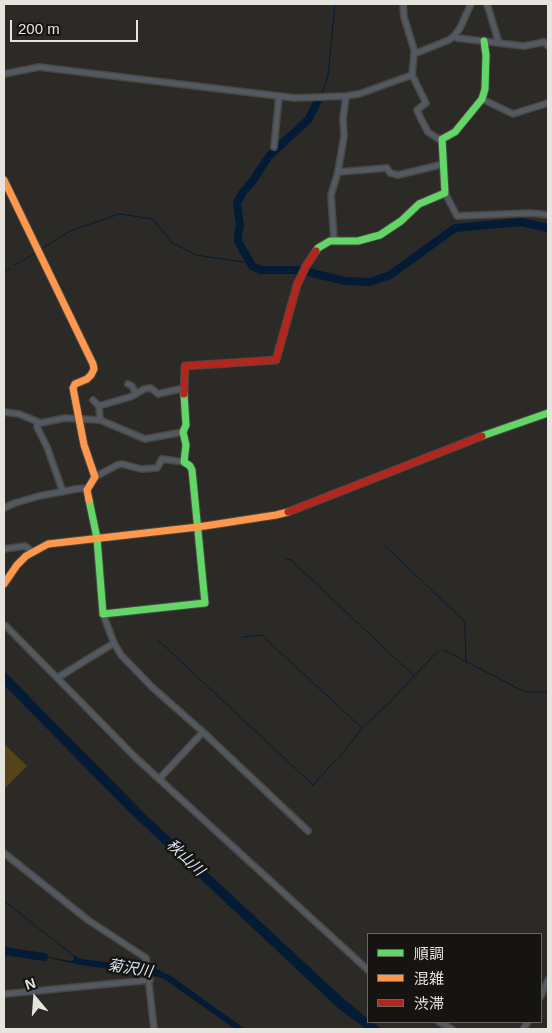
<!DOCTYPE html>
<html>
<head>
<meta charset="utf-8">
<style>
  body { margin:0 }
  #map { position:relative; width:552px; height:1033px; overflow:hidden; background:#2c2a26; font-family:Helvetica,"Noto Sans JP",sans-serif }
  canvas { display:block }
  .frame { position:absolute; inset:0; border:5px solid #e7e4de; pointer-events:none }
  .legend { position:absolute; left:367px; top:933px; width:175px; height:90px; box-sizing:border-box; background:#151410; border:1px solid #696762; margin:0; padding:6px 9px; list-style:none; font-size:15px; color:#e7e4de }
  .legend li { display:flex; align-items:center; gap:10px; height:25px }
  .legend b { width:25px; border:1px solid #696762 }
  .north { position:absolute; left:10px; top:973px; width:50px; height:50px; -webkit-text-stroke:4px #151410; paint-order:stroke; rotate:342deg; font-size:14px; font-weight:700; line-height:20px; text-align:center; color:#e7e4de }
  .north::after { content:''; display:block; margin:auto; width:18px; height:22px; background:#e7e4de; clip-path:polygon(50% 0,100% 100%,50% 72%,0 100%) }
  .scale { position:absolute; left:10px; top:20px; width:128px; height:22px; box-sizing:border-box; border:2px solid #e7e4de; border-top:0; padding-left:6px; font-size:15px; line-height:18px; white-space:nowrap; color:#e7e4de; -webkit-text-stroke:4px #151410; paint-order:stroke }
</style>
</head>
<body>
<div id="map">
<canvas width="552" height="1033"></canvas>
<div class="frame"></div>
<ul class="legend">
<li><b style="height:6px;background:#63d668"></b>順調</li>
<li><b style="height:6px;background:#ff974d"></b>混雑</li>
<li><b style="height:6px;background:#b3261e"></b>渋滞</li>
</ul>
<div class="north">N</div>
<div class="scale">200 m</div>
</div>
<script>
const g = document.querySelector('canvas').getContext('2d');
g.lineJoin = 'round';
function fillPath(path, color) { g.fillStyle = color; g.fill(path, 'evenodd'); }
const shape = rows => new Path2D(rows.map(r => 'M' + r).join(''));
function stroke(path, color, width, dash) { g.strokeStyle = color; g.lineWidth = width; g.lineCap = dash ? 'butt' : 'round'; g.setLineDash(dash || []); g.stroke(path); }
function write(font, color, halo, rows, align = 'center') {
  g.font = font + ' Helvetica,"Noto Sans JP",sans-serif'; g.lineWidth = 5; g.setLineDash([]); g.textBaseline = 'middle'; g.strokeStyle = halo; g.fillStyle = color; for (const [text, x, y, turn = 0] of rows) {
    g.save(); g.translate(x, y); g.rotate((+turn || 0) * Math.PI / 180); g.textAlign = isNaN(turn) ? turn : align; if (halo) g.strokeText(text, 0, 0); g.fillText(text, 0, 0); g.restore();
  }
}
const green = shape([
  [4,744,27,766,4,789]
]);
const water = shape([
  [4,671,147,816,335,991,368,1019,368,1022,372,1022,382,1029,366,1029,339,1009,127,810,4,685],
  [36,955,71,961,74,960,73,955,81,959,157,969,171,976,245,1029,235,1029,164,979,145,973,80,965]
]);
const stream = shape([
  [322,93,328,76,335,4],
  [41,249,70,231,119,214,153,219,171,242,196,255,250,263],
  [15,265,36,253],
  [4,272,11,268],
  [382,543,464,621,465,626,466,662],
  [286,559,291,560,414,676],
  [263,636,277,650],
  [242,637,262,635],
  [158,640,313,785,336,760],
  [444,650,519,689,528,692,548,692],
  [279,651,361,727],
  [339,758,362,728,388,704,438,651],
  [4,901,74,956]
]);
const river = shape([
  [270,155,308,120,319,99],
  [267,159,252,182,243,192,237,203,240,225,238,236,238,241,252,266,261,270,300,270,345,281,370,282,390,275,455,228,521,222,548,228],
  [4,951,44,957]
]);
const street = shape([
  [403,4,404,17,415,53],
  [487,4,499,43],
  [454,36,457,38,524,46,544,42,548,46],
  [4,74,39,67,295,98,346,96,359,94,412,75,414,54,449,40,454,36,460,28,471,4],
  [412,75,426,103,417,110,420,117,428,132,437,138,442,139],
  [482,99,513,114,548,103],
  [274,147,279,96],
  [338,172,387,168,390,173,398,175,444,164],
  [445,193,457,216,531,213,548,215],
  [334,240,331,195,338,172,344,136,343,119,346,96],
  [136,394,144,389,151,388,158,394,184,388],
  [93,400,99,406,100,420],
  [99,406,130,397,136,394,132,386,128,384],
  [4,412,19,414,41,423,65,418,100,420,145,439,183,432],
  [37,422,37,427,47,447,63,492],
  [95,477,117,465,122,464,141,469,157,468,162,459,184,462],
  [4,508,15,503,39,496,76,489,88,488],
  [4,549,25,546,32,551],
  [103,614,114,643,121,655,152,687,203,732,308,831],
  [6,626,135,757,368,970],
  [57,678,114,643],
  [160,778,203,732],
  [4,853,88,920,146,958,154,1029],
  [4,994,150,980],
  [541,996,548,980],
  [439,1022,452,1029],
  [523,1029,528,1022]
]);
const fast = shape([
  [316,251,318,248,330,241,358,241,380,235,401,221,419,204,445,193,442,139,455,132,482,99,485,89,486,55,484,41],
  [482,436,548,413],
  [89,500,97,538,103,614,205,603,192,470,190,466,184,462,186,445,183,432,186,425,184,394]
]);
const slow = shape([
  [4,180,93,364,94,369,91,375,87,379,75,384,73,388,84,445,95,477,87,490,89,500],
  [4,584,17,565,26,556,48,544,198,527,276,515,288,512]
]);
const jam = shape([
  [184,394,185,366,276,360,297,285,306,266,316,251],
  [288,512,482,436]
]);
const waterNames = [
  ["秋山川",185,858,43],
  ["菊沢川",130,969,9]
];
fillPath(green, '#564418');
fillPath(water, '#041b36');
stroke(stream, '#041b36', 1);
stroke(river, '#041b36', 8);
stroke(street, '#494844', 8);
stroke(fast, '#494844', 9);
stroke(slow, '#494844', 9);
stroke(jam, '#494844', 9);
stroke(street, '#525961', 5);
stroke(fast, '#63d668', 7);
stroke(slow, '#ff974d', 7);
stroke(jam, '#b3261e', 7);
write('italic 15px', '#d7e6f8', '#151410', waterNames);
</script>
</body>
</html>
